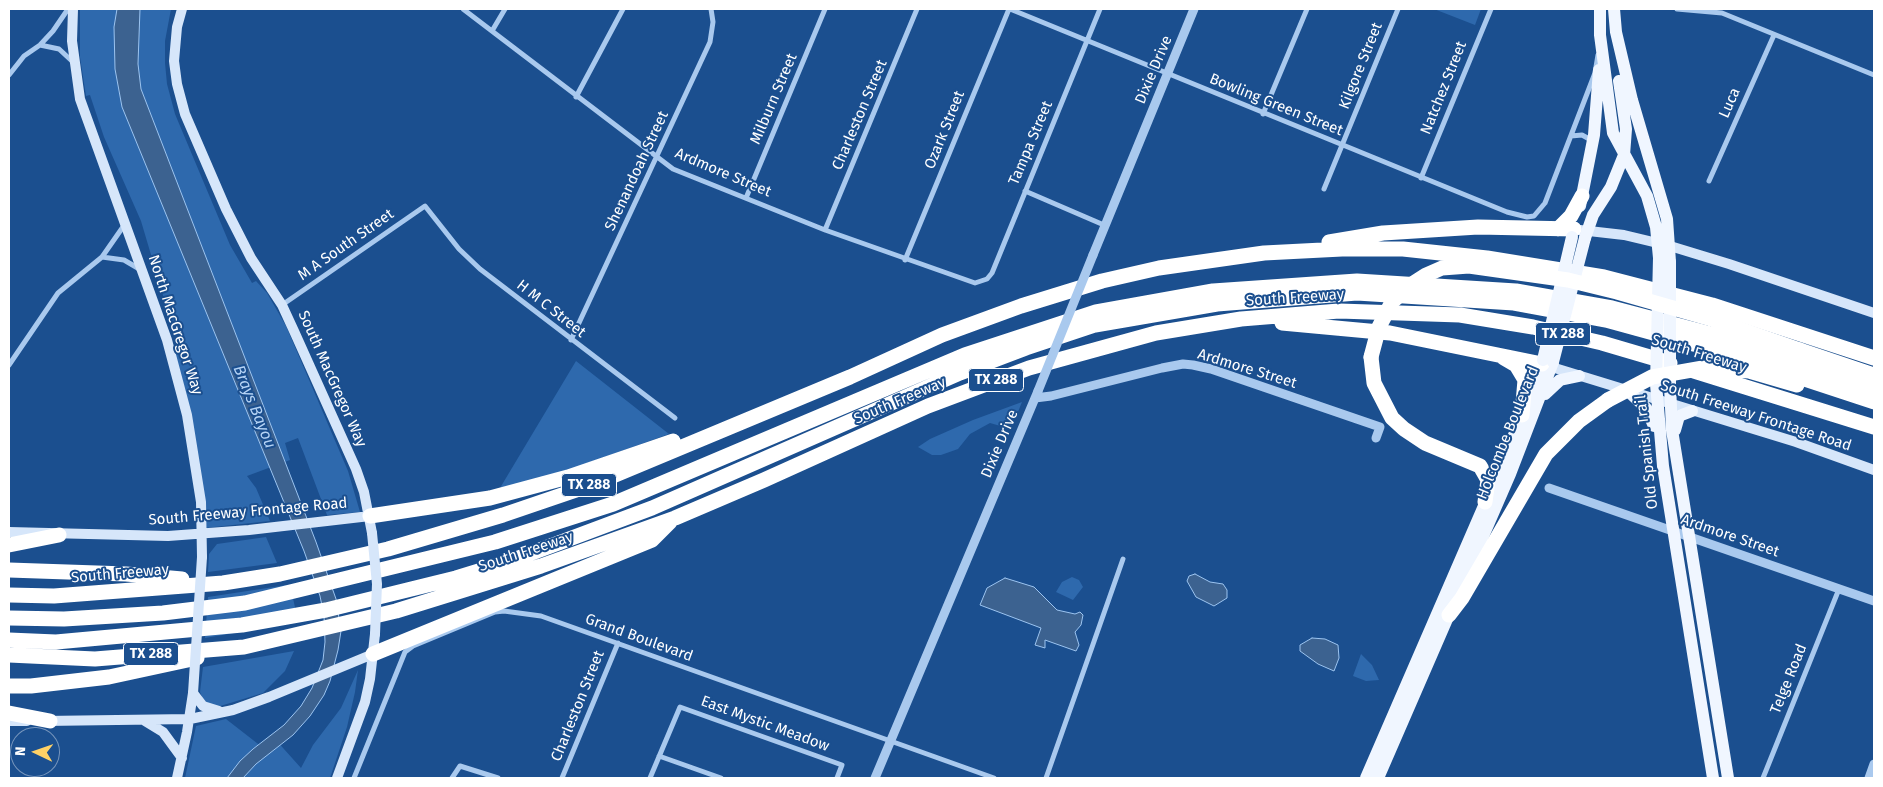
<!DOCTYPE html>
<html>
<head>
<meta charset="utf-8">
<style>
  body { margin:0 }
  #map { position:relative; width:1883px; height:787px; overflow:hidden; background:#1b4f8f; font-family:"Fira Sans",sans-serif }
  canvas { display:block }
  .frame { position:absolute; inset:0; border:10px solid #fff; pointer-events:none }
  .north { position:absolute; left:10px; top:727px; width:50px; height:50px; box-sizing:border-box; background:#1b4f8f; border:1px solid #7695bc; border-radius:50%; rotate:273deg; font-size:14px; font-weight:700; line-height:20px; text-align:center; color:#fff }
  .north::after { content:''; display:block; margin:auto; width:18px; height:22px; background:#ffd166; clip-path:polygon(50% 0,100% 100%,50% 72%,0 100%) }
</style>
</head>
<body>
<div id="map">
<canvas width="1883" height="787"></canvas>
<div class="frame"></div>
<div class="north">N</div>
</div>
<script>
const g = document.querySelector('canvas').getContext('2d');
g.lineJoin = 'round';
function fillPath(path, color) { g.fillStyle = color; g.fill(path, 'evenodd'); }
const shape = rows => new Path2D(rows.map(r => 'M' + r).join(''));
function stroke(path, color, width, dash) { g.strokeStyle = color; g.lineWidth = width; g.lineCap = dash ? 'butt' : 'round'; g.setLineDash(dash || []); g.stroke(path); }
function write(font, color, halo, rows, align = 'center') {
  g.font = font + ' "Fira Sans",sans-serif'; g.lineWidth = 4; g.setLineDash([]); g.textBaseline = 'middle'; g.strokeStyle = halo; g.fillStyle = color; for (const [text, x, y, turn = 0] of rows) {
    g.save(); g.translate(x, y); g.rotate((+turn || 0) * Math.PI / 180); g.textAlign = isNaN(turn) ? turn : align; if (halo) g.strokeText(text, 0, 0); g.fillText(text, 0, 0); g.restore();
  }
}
const green = shape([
  [80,9,171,9,165,41,165,63,167,84,175,114,230,245,252,283,256,281,267,293,286,326,348,471,360,512,327,515,298,438,285,443,290,460,247,476,256,488,270,521,205,528,174,349,178,346,141,221,104,137,90,95,86,96,80,57],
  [1434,9,1481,9,1475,25],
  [576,361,669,434,554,475,500,488],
  [1022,402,1011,429,990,423,970,434,958,449,941,455,932,455,918,447,930,439,973,420],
  [266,537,277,563,208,572,209,554,217,544],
  [1072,577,1079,580,1083,587,1073,600,1056,592,1062,582],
  [287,585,293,598,298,622,205,638,208,597],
  [294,651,285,671,263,693,217,707,206,702,202,697,200,692,203,667],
  [1361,654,1372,665,1379,680,1366,681,1353,676],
  [358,670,355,692,347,727,330,778,185,778,196,726,226,719,262,747,275,739,301,768,313,745,341,708]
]);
const water = shape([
  [117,9,140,9,138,64,141,89,316,542,336,599,341,631,338,650,330,681,324,695,310,716,293,735,256,764,243,778,227,778,240,761,253,749,284,725,301,706,312,688,323,660,325,642,324,616,320,596,304,551,122,107,115,69,114,27,117,9],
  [1195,574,1210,582,1223,584,1227,590,1227,598,1214,606,1196,597,1187,581,1189,576,1195,574],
  [1005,578,1034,587,1057,610,1075,614,1080,612,1083,615,1081,625,1075,632,1079,645,1076,651,1045,640,1045,648,1035,645,1041,628,980,605,987,588,1005,578],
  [1312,638,1325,639,1338,645,1339,658,1334,671,1318,664,1300,651,1300,645,1312,638]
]);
const minor = shape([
  [463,9,673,169,825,230,975,283,987,279,992,273,1100,9],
  [1010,9,1507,212,1527,217,1534,216,1545,203,1595,73,1598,55],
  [1677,9,1722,13,1874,75],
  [492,31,505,9],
  [40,45,59,49,73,62],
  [9,75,24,56,40,45,53,31,68,9],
  [576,97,623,9],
  [1263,114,1307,9],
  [1571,136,1582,135,1591,140],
  [1421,178,1491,9],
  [1709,181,1774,35],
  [1324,189,1398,9],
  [1025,191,1104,225],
  [746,198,825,9],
  [825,230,917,9],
  [102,257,124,260,141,270],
  [905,260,1009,9],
  [282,305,425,206,459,249,480,269,675,418],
  [571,340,710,42,713,22,711,9],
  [9,365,58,293,102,257,125,224],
  [659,756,721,778],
  [354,778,405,652,413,646,495,612,504,611,541,616,994,778],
  [452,778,460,766,498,778],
  [562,778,618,643],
  [650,778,680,707,842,765,837,778],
  [1046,778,1123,559],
  [1763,778,1839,589]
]);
const tertiary = shape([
  [1093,255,1194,9],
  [1035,398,1051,396,1162,368,1183,364,1193,365,1211,369,1380,427,1376,438],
  [1549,488,1874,601],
  [875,778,1038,391],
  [1869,778,1874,764]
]);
const secondary = shape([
  [73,9,72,41,80,99,167,340,187,415,201,502,202,557],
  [182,9,177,27,174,61,177,84,185,114,226,209,251,258,282,305,294,331,356,469,364,492,372,533],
  [1580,230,1624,235,1670,246,1729,264,1874,313],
  [1545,365,1796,442,1874,470],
  [9,532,168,536,249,530,370,516],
  [193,693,203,706,219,711],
  [9,721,27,721],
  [44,721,190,719,233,710,269,697,373,654],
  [145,721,163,732,182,758],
  [177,778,187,732,193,693],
  [337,778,365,702,370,679,375,634]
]);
const primary = shape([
  [1600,9,1600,35,1613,133,1647,196,1656,227,1659,258],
  [1614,9,1616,32,1632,100,1667,219,1670,262],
  [1580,206,1594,135,1599,70],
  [1585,238,1593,215,1611,187,1624,155,1626,129,1619,81],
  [1656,384,1663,466,1713,778],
  [1670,385,1672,430,1728,778],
  [1628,391,1646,408,1654,426],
  [1545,394,1560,380,1579,376],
  [1675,430,1679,416,1692,411],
  [1366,778,1500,469,1529,399,1543,360],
  [1378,778,1510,474,1553,362]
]);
const motorway = shape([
  [1558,229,1571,216,1582,196],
  [1329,242,1383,233,1478,227,1574,229],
  [1282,323,1390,333,1542,364],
  [1800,350,1874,375],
  [1371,357,1374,383,1392,418,1404,429,1425,443,1480,466,1488,480,1485,502],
  [1504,358,1516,365,1525,380,1522,415],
  [1694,371,1874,427],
  [370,516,490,498,568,477,673,441],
  [9,545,59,535],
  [9,570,126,574,182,579],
  [9,595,54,596,223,583,280,574,388,549,503,515,591,485,850,377,942,335,1021,306,1102,281,1159,268,1264,253,1342,249,1403,249,1487,258,1604,277,1712,305,1874,358],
  [1449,615,1462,598,1546,454,1579,421,1608,400],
  [9,618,64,619,163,613,245,603,495,542,613,504,965,355,1096,312,1213,291,1357,281,1516,291,1612,308,1722,337,1874,388],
  [9,640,56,642,242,625,326,610,456,578,505,563,652,508,960,373,1026,348,1095,325,1217,304,1357,293,1514,303,1606,320,1719,351,1874,402],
  [373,654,652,540,670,522],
  [9,655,95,659,244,647,396,611,541,566,675,518,764,480,928,406,1029,368,1156,333,1241,319,1339,311,1460,315,1533,327,1602,343,1670,363],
  [9,686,31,686,109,677,197,658],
  [9,713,50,721]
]);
const tertiaryBridge = shape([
  [1038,391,1093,255]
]);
const secondaryBridge = shape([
  [372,533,377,584,375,634],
  [193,693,202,557]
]);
const primaryBridge = shape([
  [1543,360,1572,237],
  [1553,362,1585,238],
  [1656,384,1659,258],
  [1670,385,1670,262]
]);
const motorwayBridge = shape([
  [1371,357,1379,327,1392,302,1412,284,1426,275,1442,268,1469,266,1568,280,1617,292,1708,318,1800,350],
  [1608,400,1652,377,1703,368,1749,371,1797,385]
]);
const shields = [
  [1563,334,55],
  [996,380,55],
  [589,485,55],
  [151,654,55]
];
const shieldNames = [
  ["TX 288",1563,334],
  ["TX 288",996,380],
  ["TX 288",589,485],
  ["TX 288",151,654]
];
const streetNames = [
  ["Kilgore Street",1361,66,-68],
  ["Dixie Drive",1154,70,-67],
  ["Natchez Street",1444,88,-68],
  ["Milburn Street",774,99,-67],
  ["Luca",1730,103,-66],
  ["Bowling Green Street",1276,105,22],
  ["Charleston Street",860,115,-67],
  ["Ozark Street",945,130,-68],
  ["Tampa Street",1031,143,-67],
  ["Shenandoah Street",637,171,-65],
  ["Ardmore Street",723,173,23],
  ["M A South Street",346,245,-35],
  ["South Freeway",1295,298,-4],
  ["H M C Street",551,309,38],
  ["North MacGregor Way",175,325,72],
  ["South Freeway",1699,354,17],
  ["Ardmore Street",1247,369,17],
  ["South MacGregor Way",332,379,66],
  ["South Freeway",900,401,-23],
  ["South Freeway Frontage Road",1756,416,18],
  ["Holcombe Boulevard",1508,433,-68],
  ["Dixie Drive",1000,444,-67],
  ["Old Spanish Trail",1647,452,-96],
  ["South Freeway Frontage Road",248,512,-5],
  ["Ardmore Street",1730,536,19],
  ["South Freeway",526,552,-18],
  ["South Freeway",120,574,-5],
  ["Grand Boulevard",639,638,20],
  ["Telge Road",1789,679,-68],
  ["Charleston Street",578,706,-68],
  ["East Mystic Meadow",765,724,20]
];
const waterNames = [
  ["Brays Bayou",254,407,68]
];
fillPath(green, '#2e69ad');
fillPath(water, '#3c6290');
stroke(water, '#9cc4f0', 1);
stroke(minor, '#a9c9ee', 5);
stroke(tertiary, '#a9c9ee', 9);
stroke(secondary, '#d6e6fa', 10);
stroke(primary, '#f0f6ff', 12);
stroke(motorway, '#fff', 15);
stroke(tertiaryBridge, '#a9c9ee', 9);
stroke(secondaryBridge, '#d6e6fa', 10);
stroke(primaryBridge, '#f0f6ff', 12);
stroke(motorwayBridge, '#fff', 15);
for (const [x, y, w] of shields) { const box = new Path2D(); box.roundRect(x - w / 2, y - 11.5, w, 23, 4); g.fillStyle = '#1b4f8f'; g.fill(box); stroke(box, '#fff', 1); }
write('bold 14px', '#fff', null, shieldNames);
write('15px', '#fff', '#1b4f8f', streetNames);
write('italic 16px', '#b5d3f5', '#1b4f8f', waterNames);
</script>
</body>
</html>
